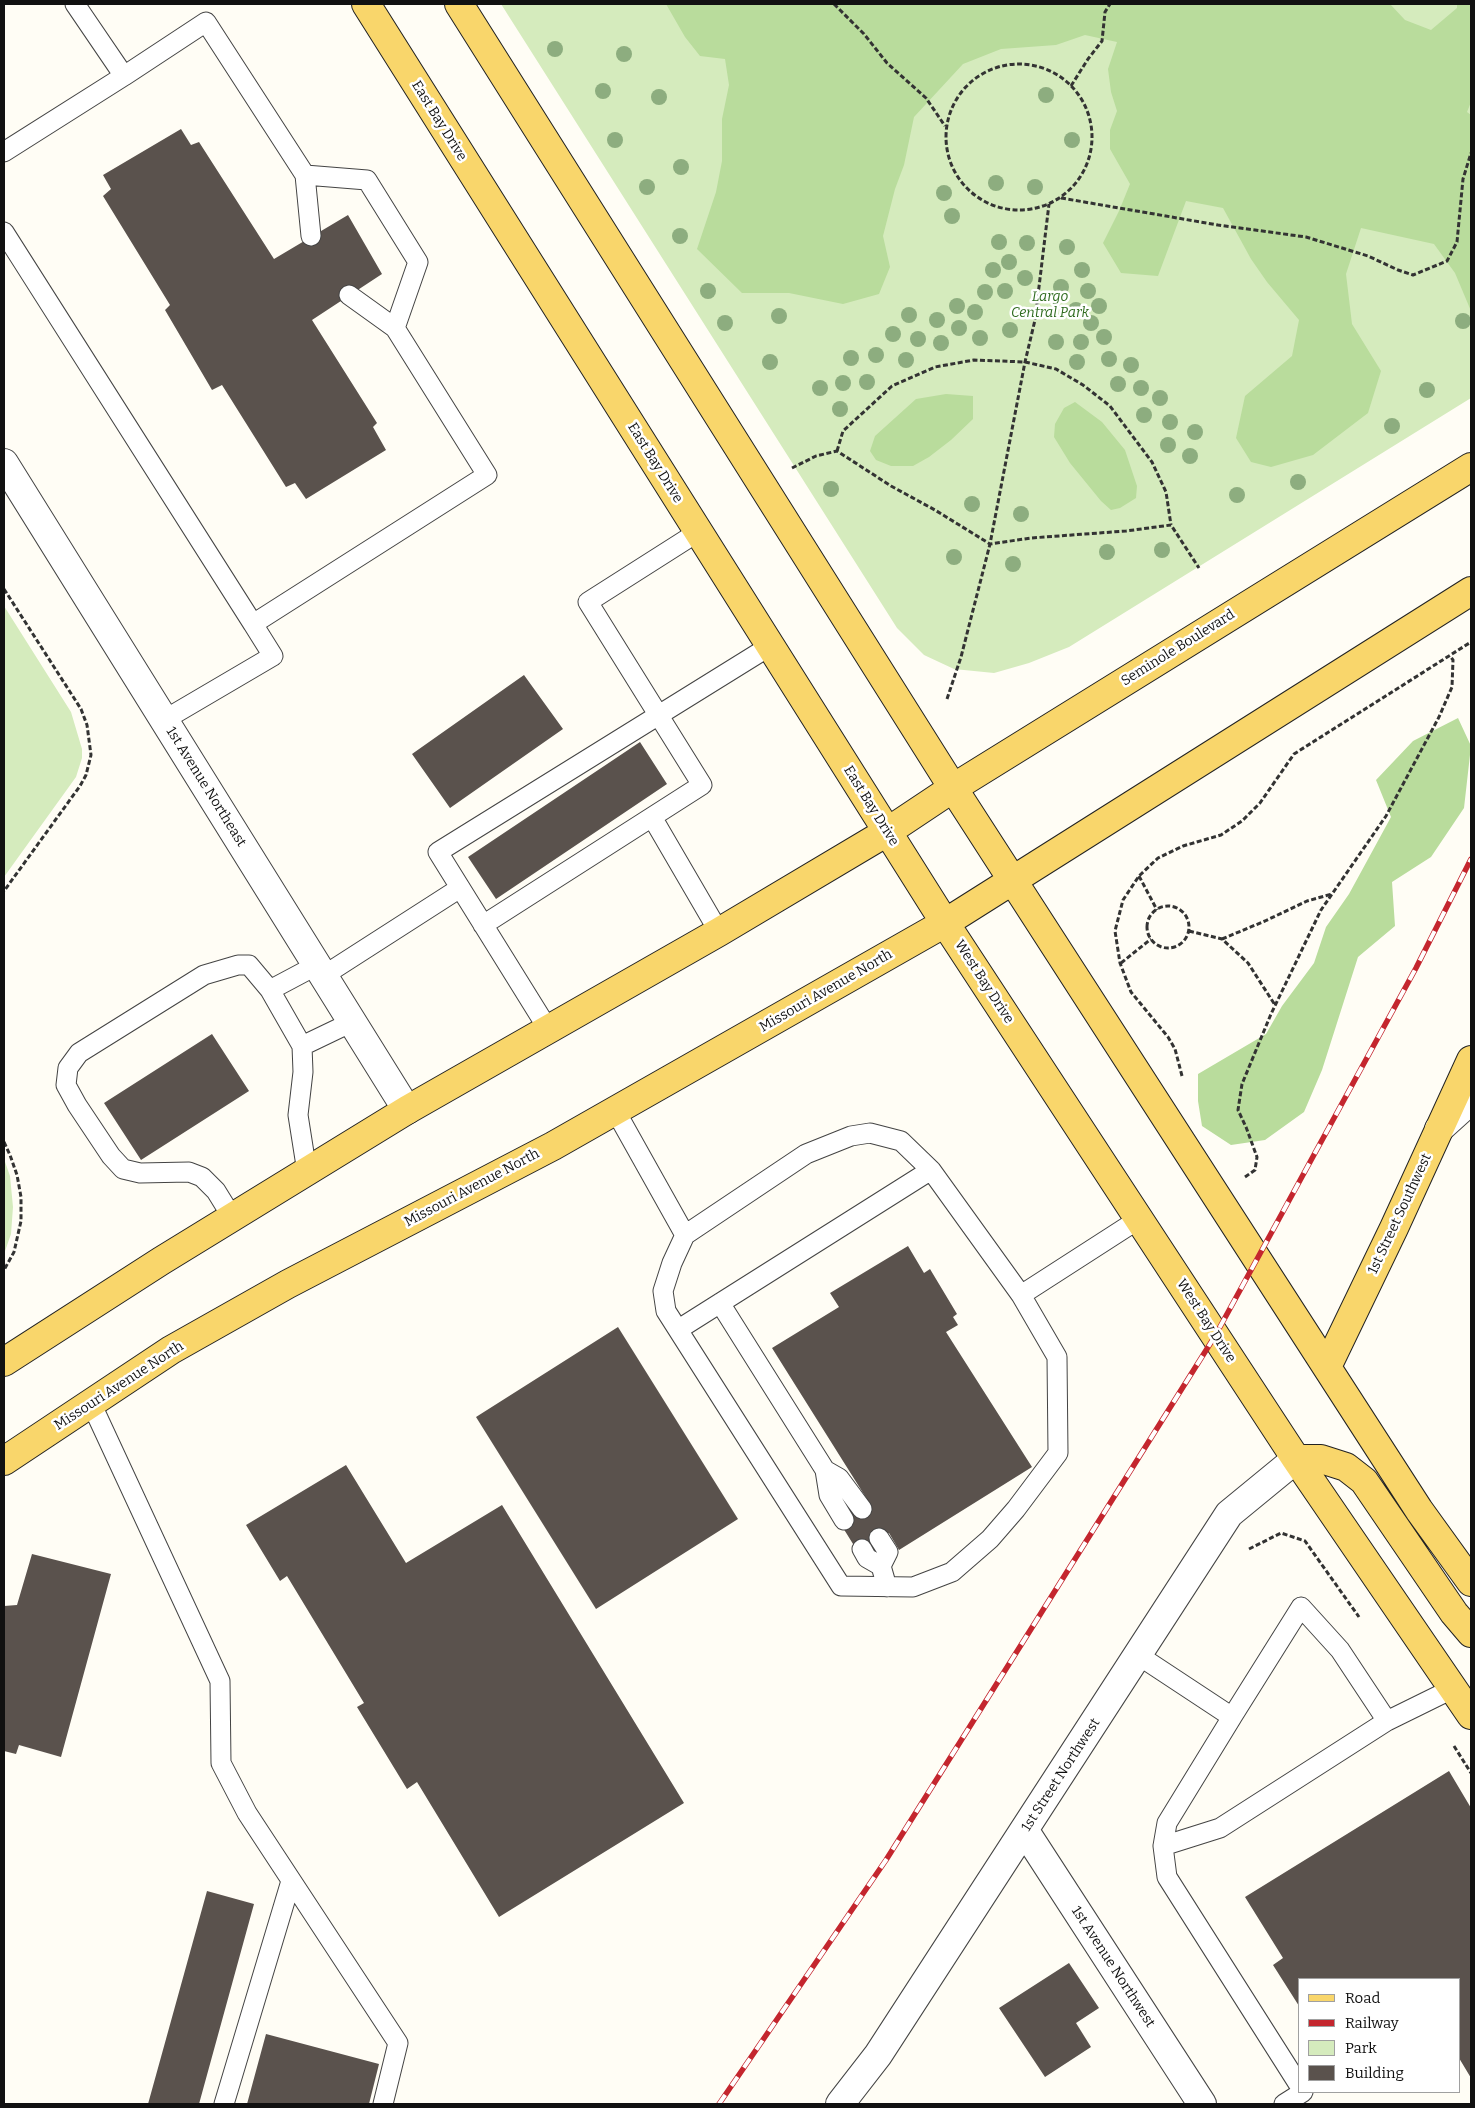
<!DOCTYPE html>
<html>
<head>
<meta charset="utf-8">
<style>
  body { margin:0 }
  #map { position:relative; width:1475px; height:2108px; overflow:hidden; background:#fffdf5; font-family:Bitter,serif }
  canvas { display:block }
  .frame { position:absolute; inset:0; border:5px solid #111; pointer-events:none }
  .legend { position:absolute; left:1298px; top:1978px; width:162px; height:115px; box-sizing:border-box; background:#fff; border:1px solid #a0a0a0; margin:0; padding:6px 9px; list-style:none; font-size:15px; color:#111 }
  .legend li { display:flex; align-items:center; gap:10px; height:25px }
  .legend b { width:25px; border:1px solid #a0a0a0 }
</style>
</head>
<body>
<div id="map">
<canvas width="1475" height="2108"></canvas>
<div class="frame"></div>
<ul class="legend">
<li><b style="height:6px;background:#f9d66b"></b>Road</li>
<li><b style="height:6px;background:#c4262e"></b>Railway</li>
<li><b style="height:14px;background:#d5ebbd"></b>Park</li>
<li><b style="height:14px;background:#5a524d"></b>Building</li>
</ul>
</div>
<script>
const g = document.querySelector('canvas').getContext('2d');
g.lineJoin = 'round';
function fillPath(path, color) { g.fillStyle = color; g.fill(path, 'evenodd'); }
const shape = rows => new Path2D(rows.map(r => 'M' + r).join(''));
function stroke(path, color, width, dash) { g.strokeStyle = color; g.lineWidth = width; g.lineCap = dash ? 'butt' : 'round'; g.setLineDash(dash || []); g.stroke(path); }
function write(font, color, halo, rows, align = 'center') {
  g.font = font + ' Bitter,serif'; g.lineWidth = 5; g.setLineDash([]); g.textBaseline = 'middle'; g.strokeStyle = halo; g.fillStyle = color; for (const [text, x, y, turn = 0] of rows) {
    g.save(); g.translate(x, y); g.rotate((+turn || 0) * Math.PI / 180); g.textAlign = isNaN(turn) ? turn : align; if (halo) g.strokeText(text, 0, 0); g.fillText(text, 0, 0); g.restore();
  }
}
const green = shape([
  [501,4,1471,4,1471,398,1069,647,1029,663,994,673,954,669,924,655,897,628],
  [4,606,71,712,82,749,82,758,76,777,4,877],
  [4,1159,10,1176,13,1207,11,1234,4,1254]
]);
const forest = shape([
  [666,4,1390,4,1405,20,1431,30,1457,8,1457,4,1471,4,1471,102,1467,112,1471,115,1471,311,1455,273,1434,244,1361,228,1346,274,1352,324,1381,371,1368,413,1313,455,1271,467,1251,462,1236,438,1245,396,1292,356,1299,320,1267,282,1251,259,1223,208,1186,201,1158,276,1121,273,1103,243,1119,211,1130,184,1110,149,1110,130,1117,111,1111,92,1108,69,1117,42,1085,35,1056,45,1001,49,963,64,914,117,904,165,895,189,883,236,890,267,879,294,843,304,789,293,742,293,697,249,716,192,722,161,722,119,729,85,725,59,700,56,685,37],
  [946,394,973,396,973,419,951,440,929,457,913,466,891,466,876,460,870,451,875,436,916,399],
  [1075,402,1102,422,1125,450,1137,486,1136,498,1120,508,1111,510,1101,501,1070,463,1054,437,1055,424,1064,408],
  [1458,718,1471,746,1464,808,1431,857,1392,882,1395,926,1358,957,1322,1070,1304,1112,1265,1140,1231,1145,1202,1126,1198,1101,1198,1074,1266,1034,1282,1006,1314,963,1326,927,1349,894,1391,817,1376,780,1413,741]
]);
const building = shape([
  [181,129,191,145,199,142,274,259,348,215,382,274,312,320,377,423,373,427,386,450,306,499,295,483,286,487,222,385,212,390,165,310,170,305,103,196,111,189,103,175],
  [524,675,563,729,450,808,412,754],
  [640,742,667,784,496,899,468,857],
  [212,1034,249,1091,141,1160,104,1103],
  [908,1246,924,1273,930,1269,957,1314,953,1317,958,1325,946,1332,1032,1467,899,1550,889,1533,858,1552,840,1523,870,1504,772,1348,839,1307,830,1293],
  [618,1327,738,1519,596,1609,476,1417],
  [346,1465,406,1563,502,1505,684,1803,499,1917,417,1782,407,1789,357,1707,364,1703,287,1576,280,1581,246,1525],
  [32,1554,111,1574,61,1757,19,1745,16,1754,4,1751,4,1606,17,1605],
  [1449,1771,1471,1808,1471,2078,1459,2058,1459,1979,1299,1979,1299,2006,1273,1965,1283,1958,1245,1897],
  [207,1891,254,1904,199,2104,148,2104],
  [1069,1963,1099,2008,1076,2023,1091,2047,1045,2077,999,2008],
  [266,2034,379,2064,369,2104,247,2104]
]);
const path = shape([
  [834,4,864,34,887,63,926,98,945,126],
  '946 137a73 73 0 1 1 146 0a73 73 0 1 1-146 0Z',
  [1071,86,1088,59,1102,41,1105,12,1110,4],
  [1061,198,1218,225,1306,237,1368,256,1398,270,1413,275,1447,261,1457,242,1463,179,1471,153],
  [837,451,843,431,892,386,935,367,974,360,1025,362,1056,369,1083,385,1110,406,1152,462,1166,492,1171,525],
  [792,468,816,456,837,451,891,486,935,510,990,544,1031,538,1126,531,1171,525,1199,568],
  [4,589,81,709,87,725,91,755,86,775,80,786,4,891],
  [947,699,961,657,990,544,1025,362,1035,320,1049,204],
  [1139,876,1157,910],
  '1147 927a21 21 0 1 1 42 0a21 21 0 1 1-42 0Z',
  [1189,931,1222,939,1248,963,1275,1005],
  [1222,939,1265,921,1307,901,1332,894],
  [1121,963,1151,939],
  [1182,1076,1175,1049,1168,1037,1131,992,1120,963,1115,931,1123,900,1139,876,1158,858,1183,846,1221,835,1242,821,1260,803,1294,754,1471,642],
  [4,1142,10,1155,17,1175,21,1197,21,1221,14,1252,4,1270],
  [1245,1177,1255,1170,1257,1157,1246,1127,1238,1110,1242,1084,1271,1014,1321,910,1386,816,1439,717,1452,687,1453,660,1450,656],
  [1249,1549,1281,1533,1305,1541,1359,1617],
  [1454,1746,1471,1773]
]);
const service = shape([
  [75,4,124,76,206,22,305,175,367,180,418,262,395,328,487,475,253,624,273,656,164,720],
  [4,152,124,76],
  [305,175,311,236],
  [4,232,253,624],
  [349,295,395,328],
  [652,817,719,932],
  [483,925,702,785,588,602,698,532],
  [323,976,460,888],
  [270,990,317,965],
  [548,1029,438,852,770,646],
  [302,1046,352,1022],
  [615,1110,685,1235,672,1263,663,1291,666,1311,841,1586,913,1587,952,1572,990,1539,1016,1509,1058,1453,1057,1357,1021,1295,1139,1219],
  [232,1217,216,1191,202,1177,189,1172,140,1173,123,1169,111,1156,77,1105,66,1085,68,1068,79,1053,204,975,238,965,249,965,270,990,302,1046,303,1072,298,1115,307,1172],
  [685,1235,806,1154,851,1136,870,1133,901,1141,931,1170,1021,1295],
  [720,1303,825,1470,839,1478,862,1509],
  [679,1329,931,1170],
  [91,1403,220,1681,221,1763,247,1813,398,2043,383,2104],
  [825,1470,829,1495,844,1520],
  [879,1538,888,1552,881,1566,887,1587],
  [862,1549,867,1558,881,1566],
  [1138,1655,1232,1717,1167,1823,1163,1846,1167,1877,1299,2085],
  [1387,1721,1452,1689],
  [1163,1846,1220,1828,1387,1721,1340,1650,1301,1607,1232,1717],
  [224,2104,291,1881],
  [1284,2104,1303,2092]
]);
const minor = shape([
  [4,463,407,1110],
  [1439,1129,1471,1100],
  [1025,1831,1202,2104],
  [840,2104,878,2055,1229,1514,1296,1459]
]);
const primary = shape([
  [366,4,945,923,1296,1459,1471,1715],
  [459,4,953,788,1419,1510,1471,1582],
  [4,1362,161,1261,407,1110,719,932,887,832,953,788,1471,467],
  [1327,1367,1394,1228,1471,1060],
  [1296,1459,1321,1459,1346,1467,1364,1481,1454,1613,1471,1633],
  [4,1461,171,1350,288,1284,553,1146,945,923,1471,591]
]);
const rail = shape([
  [719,2104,886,1860,1215,1336,1416,968,1471,859]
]);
const trees = [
  [555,49],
  [624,54],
  [603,91],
  [1046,95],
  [659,97],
  [615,140],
  [1072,140],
  [681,167],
  [996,183],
  [647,187],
  [1035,187],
  [944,193],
  [952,216],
  [680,236],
  [999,242],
  [1027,243],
  [1067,247],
  [1009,262],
  [993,270],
  [1082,270],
  [1025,278],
  [1061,287],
  [708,291],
  [1005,291],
  [1088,291],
  [985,292],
  [957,306],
  [1099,306],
  [1076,310],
  [975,312],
  [909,315],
  [779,316],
  [937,320],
  [1463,321],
  [725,323],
  [1091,323],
  [959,328],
  [1010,330],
  [893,334],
  [1104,337],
  [980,338],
  [918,339],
  [1056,342],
  [1081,342],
  [941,343],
  [876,355],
  [851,358],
  [1109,359],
  [906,360],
  [770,362],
  [1077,362],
  [1131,365],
  [867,382],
  [843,383],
  [1118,384],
  [820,388],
  [1141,388],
  [1427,390],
  [1160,398],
  [840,409],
  [1144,415],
  [1170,422],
  [1392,426],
  [1195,432],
  [1168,445],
  [1190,456],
  [1298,482],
  [831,489],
  [1237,495],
  [972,504],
  [1021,514],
  [1162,550],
  [1107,552],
  [954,557],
  [1013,564]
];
const streetNames = [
  ["East Bay Drive",439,121,58],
  ["East Bay Drive",655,463,58],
  ["Seminole Boulevard",1178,648,-32],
  ["1st Avenue Northeast",206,787,58],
  ["East Bay Drive",871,806,58],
  ["West Bay Drive",984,982,57],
  ["Missouri Avenue North",826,991,-30],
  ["Missouri Avenue North",472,1188,-28],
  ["1st Street Southwest",1400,1214,-65],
  ["West Bay Drive",1206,1321,57],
  ["Missouri Avenue North",119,1386,-33],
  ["1st Street Northwest",1061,1775,-57],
  ["1st Avenue Northwest",1113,1967,57]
];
const parkNames = [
  ["Largo",1050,297],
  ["Central Park",1050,313]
];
fillPath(green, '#d5ebbd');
fillPath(forest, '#b9dc9c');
fillPath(building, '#5a524d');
stroke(service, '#444', 21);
stroke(minor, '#444', 30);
stroke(primary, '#222', 30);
stroke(path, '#333', 3, [5, 2.5]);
stroke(service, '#fff', 19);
stroke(minor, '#fff', 28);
stroke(primary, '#f9d66b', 28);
stroke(rail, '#c4262e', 5.5);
stroke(rail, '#fff', 4, [11]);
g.fillStyle = '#8dad7f';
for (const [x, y] of trees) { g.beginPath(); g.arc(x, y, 8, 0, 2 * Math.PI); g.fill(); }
write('14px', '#111', '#fff', streetNames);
write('italic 14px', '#2f6b1f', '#fff', parkNames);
</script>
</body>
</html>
